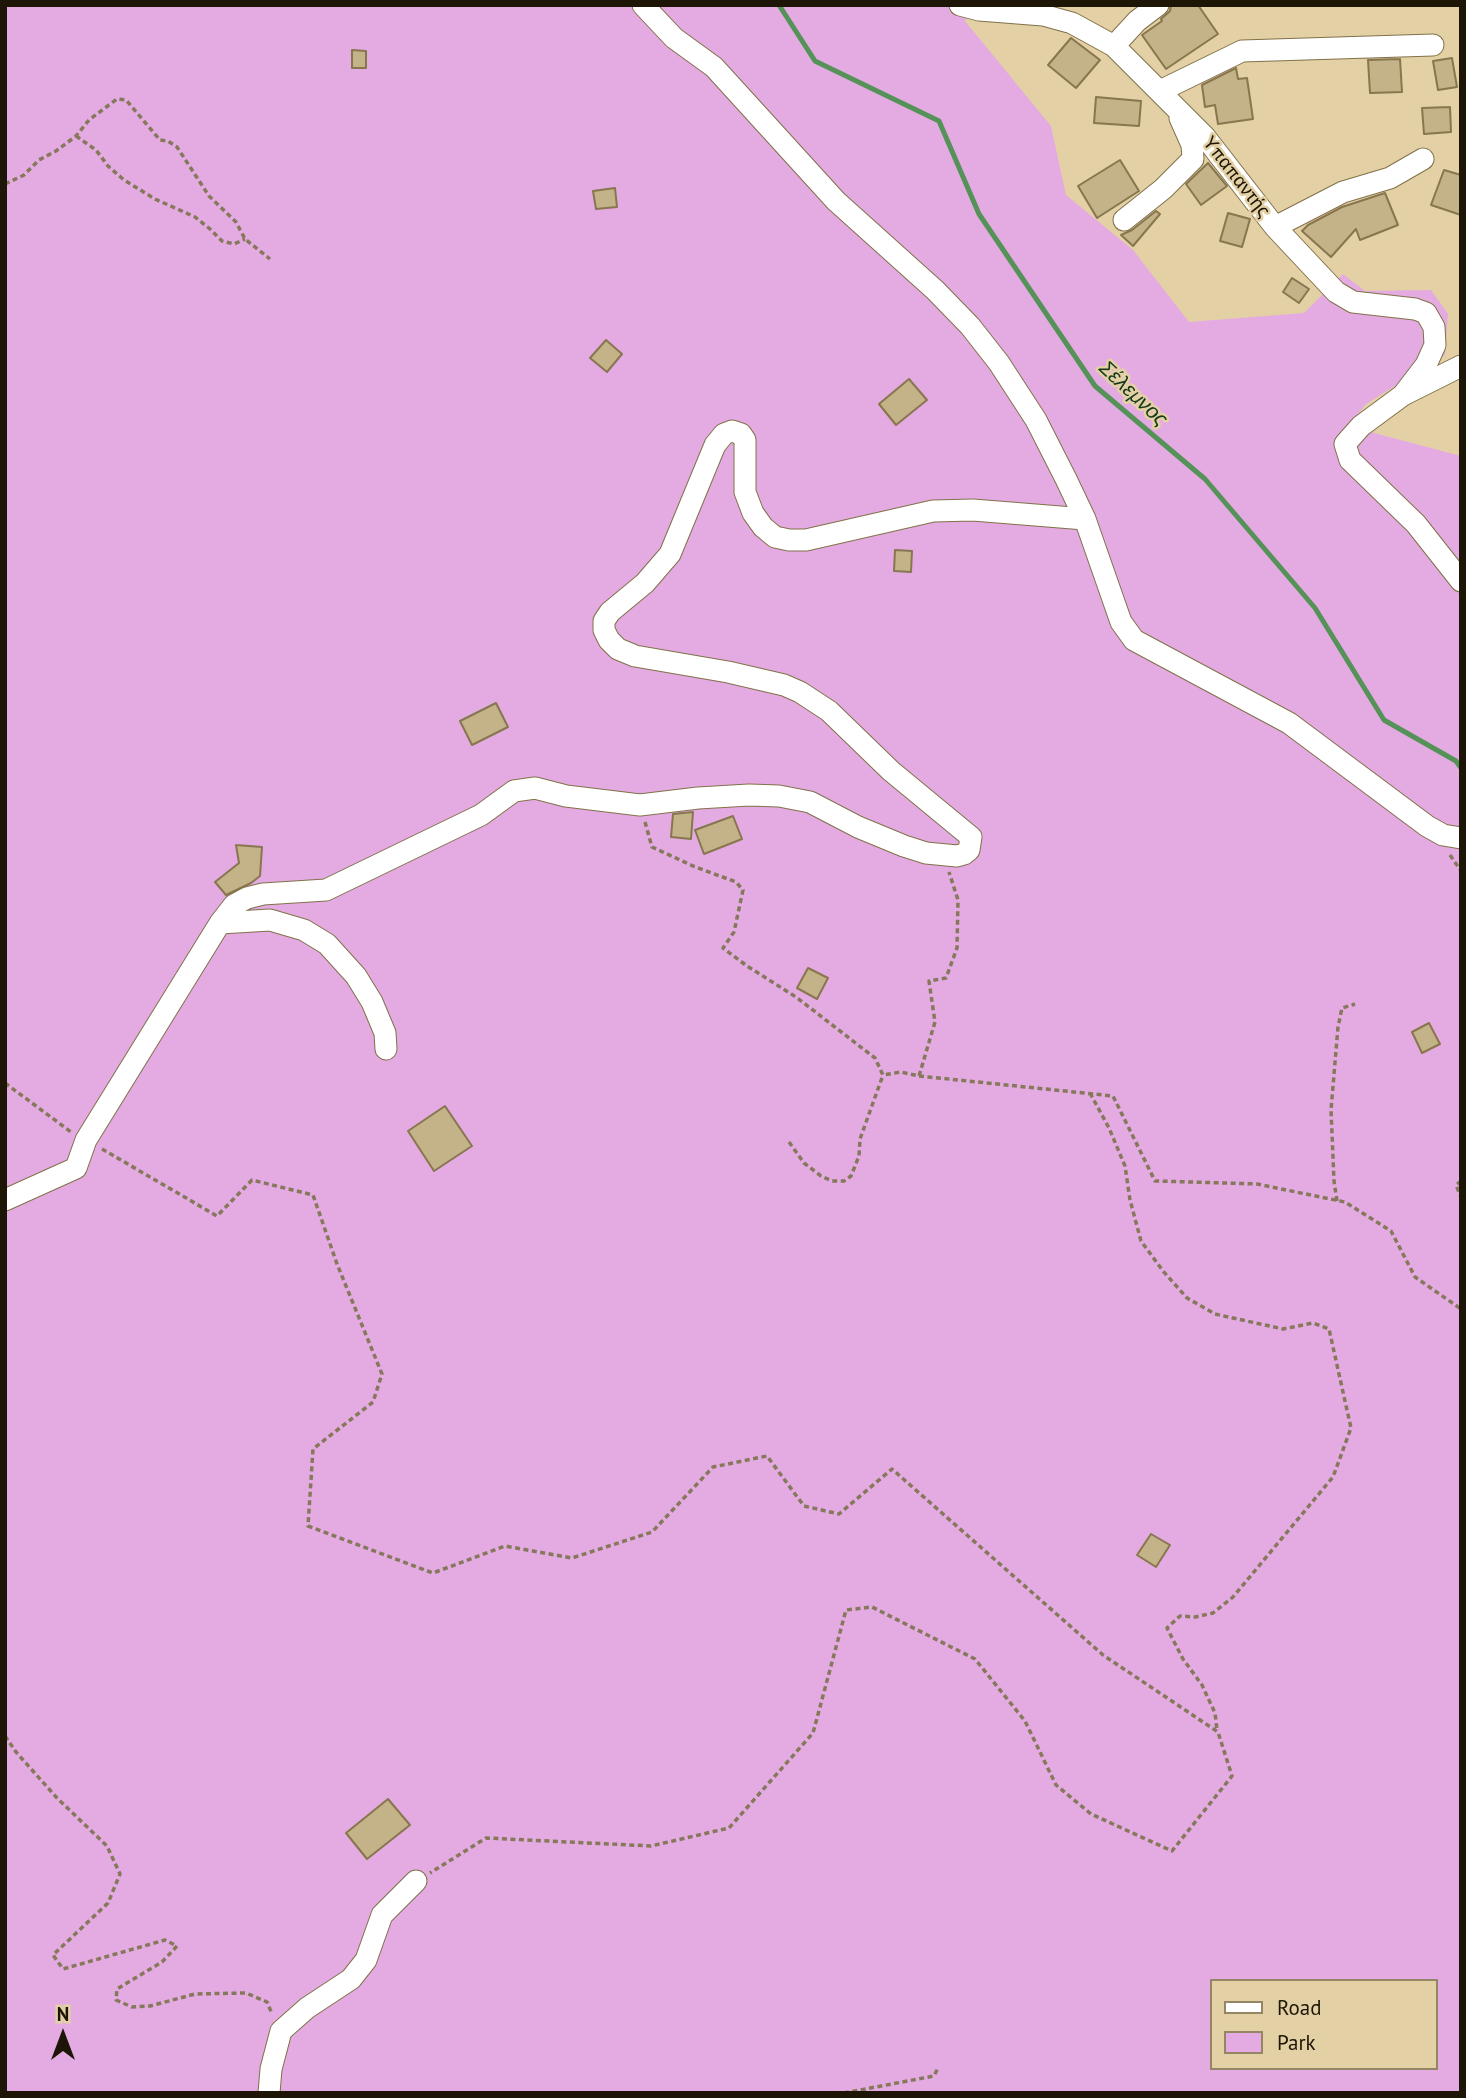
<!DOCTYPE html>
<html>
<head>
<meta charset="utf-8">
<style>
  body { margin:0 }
  #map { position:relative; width:1466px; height:2098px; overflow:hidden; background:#e3d0a5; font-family:"PT Sans",sans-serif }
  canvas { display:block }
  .frame { position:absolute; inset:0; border:7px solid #1d1606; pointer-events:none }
  .legend { position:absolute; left:1210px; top:1979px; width:228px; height:91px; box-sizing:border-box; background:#e3d0a5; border:2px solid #948665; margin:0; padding:9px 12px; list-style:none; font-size:21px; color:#1d1606 }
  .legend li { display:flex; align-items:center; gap:14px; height:35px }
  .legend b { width:35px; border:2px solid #948665 }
  .north { position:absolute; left:28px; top:2000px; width:70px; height:70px; -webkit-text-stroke:5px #e3d0a5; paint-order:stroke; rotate:0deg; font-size:19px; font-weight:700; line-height:28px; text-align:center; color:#1d1606 }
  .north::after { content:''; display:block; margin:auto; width:24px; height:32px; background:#1d1606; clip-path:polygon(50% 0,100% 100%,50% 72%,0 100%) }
</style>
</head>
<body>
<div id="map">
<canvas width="1466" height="2098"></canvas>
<div class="frame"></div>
<ul class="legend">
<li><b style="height:9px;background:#fff"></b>Road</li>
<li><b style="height:19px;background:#e4abe2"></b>Park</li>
</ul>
<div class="north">N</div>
</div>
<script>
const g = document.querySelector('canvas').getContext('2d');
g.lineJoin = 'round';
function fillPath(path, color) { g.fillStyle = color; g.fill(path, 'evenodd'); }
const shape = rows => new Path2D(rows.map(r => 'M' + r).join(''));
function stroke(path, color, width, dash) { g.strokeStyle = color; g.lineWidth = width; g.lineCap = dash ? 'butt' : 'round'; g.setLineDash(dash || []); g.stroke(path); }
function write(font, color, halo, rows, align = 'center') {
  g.font = font + ' "PT Sans",sans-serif'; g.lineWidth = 5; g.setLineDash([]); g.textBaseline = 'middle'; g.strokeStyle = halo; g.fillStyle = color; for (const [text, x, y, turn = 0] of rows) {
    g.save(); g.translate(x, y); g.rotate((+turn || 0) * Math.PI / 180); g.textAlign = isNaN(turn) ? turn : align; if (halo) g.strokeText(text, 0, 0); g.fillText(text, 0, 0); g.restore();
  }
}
const green = shape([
  [5,5,975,5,965,21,1051,126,1066,195,1133,250,1189,322,1304,313,1343,274,1365,291,1431,290,1448,314,1445,355,1366,404,1348,426,1461,456,1461,2093,5,2093],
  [1212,1981,1436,1981,1436,2068,1212,2068]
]);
const stream = shape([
  [779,5,815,61,939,121,979,214,1095,386,1205,479,1315,608,1384,720,1456,761,1461,768]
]);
const building = shape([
  [1171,5,1198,5,1218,34,1166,69,1142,35,1162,21,1161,19,1170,11,1171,5],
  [1071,38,1100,60,1076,88,1048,65,1071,38],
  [352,50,366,51,366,68,352,68,352,50],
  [1452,58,1457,87,1438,90,1433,61,1452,58],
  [1400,59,1402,92,1370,93,1368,60,1400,59],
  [1236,68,1238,79,1247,78,1253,119,1218,124,1215,105,1205,107,1202,85,1236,68],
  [1096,97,1141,101,1139,126,1094,123,1096,97],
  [1450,107,1451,132,1424,134,1422,108,1450,107],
  [1120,160,1139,191,1097,218,1078,186,1120,160],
  [1208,163,1227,186,1201,205,1186,184,1208,163],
  [1444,170,1461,175,1461,215,1431,205,1444,170],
  [615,188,617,207,596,209,593,191,615,188],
  [1385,193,1398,225,1360,240,1356,229,1331,257,1302,231,1308,225,1342,207,1385,193],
  [1156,211,1160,214,1133,246,1121,235,1132,230,1156,211],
  [1228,213,1250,219,1242,247,1220,241,1228,213],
  [1292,278,1309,289,1299,303,1283,292,1292,278],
  [606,340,622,354,607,372,590,358,606,340],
  [909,379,927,400,896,425,879,404,909,379],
  [895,550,912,551,911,572,894,571,895,550],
  [496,703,508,727,472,745,460,721,496,703],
  [693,812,691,839,671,837,673,814,693,812],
  [733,816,742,839,704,854,695,830,733,816],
  [236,845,262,847,260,876,251,883,226,895,215,882,239,863,236,845],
  [808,968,828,978,817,999,797,988,808,968],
  [1429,1023,1440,1044,1422,1053,1412,1032,1429,1023],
  [445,1106,472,1146,434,1171,408,1131,445,1106],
  [1151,1534,1170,1545,1156,1567,1137,1555,1151,1534],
  [388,1799,410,1825,367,1859,346,1833,388,1799]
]);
const path = shape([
  [76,136,96,150,108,166,124,180,155,199,195,217,210,229,222,241,234,244,245,239],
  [5,184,24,175,39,160,56,151,76,136,89,120,117,99,126,100,160,140,168,141,177,147,209,196,236,222,245,239,270,259],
  [645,822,652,847,693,866,736,882,743,890,734,932,723,948,747,966,796,997,875,1058,883,1075,901,1072,919,1076,935,1022,929,981,946,978,957,948,958,900,949,872],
  [1450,855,1461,871],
  [919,1076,1113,1096,1155,1181,1257,1184,1345,1202,1391,1231,1415,1277,1461,1309],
  [5,1083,71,1132],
  [1090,1093,1109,1128,1125,1166,1130,1200,1141,1241,1163,1271,1187,1298,1215,1314,1283,1329,1313,1323,1329,1329,1351,1428,1333,1477,1233,1597,1213,1613,1195,1617,1180,1616,1167,1628,1183,1659,1202,1685,1215,1713,1217,1730],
  [789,1142,804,1163,821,1176,832,1181,844,1181,851,1176,859,1156,860,1139,883,1075],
  [102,1149,217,1216,252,1180,313,1195,337,1264,382,1374,373,1402,313,1449,308,1526,433,1573,505,1546,572,1558,652,1532,713,1467,767,1456,804,1506,839,1514,892,1469,1103,1655,1218,1732,1232,1776,1172,1851,1091,1814,1056,1785,1025,1721,975,1659,872,1607,846,1610,813,1733,729,1828,651,1846,486,1838,430,1873],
  [1461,1181,1456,1185,1461,1197],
  [1337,1201,1334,1181,1331,1110,1338,1027,1342,1008,1355,1004],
  [5,1736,16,1752,57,1798,107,1846,120,1874,108,1903,53,1955,63,1969,165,1940,177,1946,162,1962,117,1989,116,2000,132,2007,150,2006,195,1994,246,1993,267,2002,272,2014],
  [844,2093,934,2076,938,2068]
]);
const street = shape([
  [643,5,674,38,714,67,836,201,935,290,970,326,999,363,1036,420,1066,479,1085,519,1121,622,1134,640,1289,723,1427,826,1443,835,1461,838],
  [960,5,979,10,1043,15,1072,23,1114,46,1205,137,1275,227,1336,292,1353,302,1415,309,1426,313,1434,327,1435,345,1426,365,1403,395],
  [1114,46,1137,21,1158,5],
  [1160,91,1242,51,1433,45],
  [1124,220,1163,189,1193,159,1192,145,1180,118],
  [1275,227,1343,192,1390,178,1423,159],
  [1461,366,1403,395,1361,426,1345,444,1350,460,1416,524,1461,581],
  [220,923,270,920,304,930,327,944,356,976,372,1002,385,1033,386,1049],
  [5,1200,76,1168,86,1140,220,923,234,905,247,898,263,894,326,890,481,815,514,791,535,788,566,796,640,805,698,798,749,795,779,796,810,802,858,827,904,846,926,853,957,856,964,854,969,850,971,837,891,771,829,711,800,692,784,685,728,672,635,656,618,649,609,640,604,630,604,621,610,612,645,583,670,554,715,445,724,434,732,431,741,434,745,440,745,492,753,513,763,527,775,537,789,540,806,540,933,511,973,510,1085,519],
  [269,2093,271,2069,281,2031,307,2008,351,1979,366,1960,382,1915,416,1881]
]);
const streetNames = [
  ["Υπαπαντής",1236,177,52]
];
const waterNames = [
  ["Σέλεμνος",1133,394,43]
];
fillPath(green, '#e4abe2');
stroke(stream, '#549258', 5);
fillPath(building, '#c4b288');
stroke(building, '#87764e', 2);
stroke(street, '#817149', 23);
stroke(path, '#86785a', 3.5, [5, 3.5]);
stroke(street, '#fff', 21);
write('19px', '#1d1606', '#e3d0a5', streetNames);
write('italic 21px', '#14391b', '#e3d0a5', waterNames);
</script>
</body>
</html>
